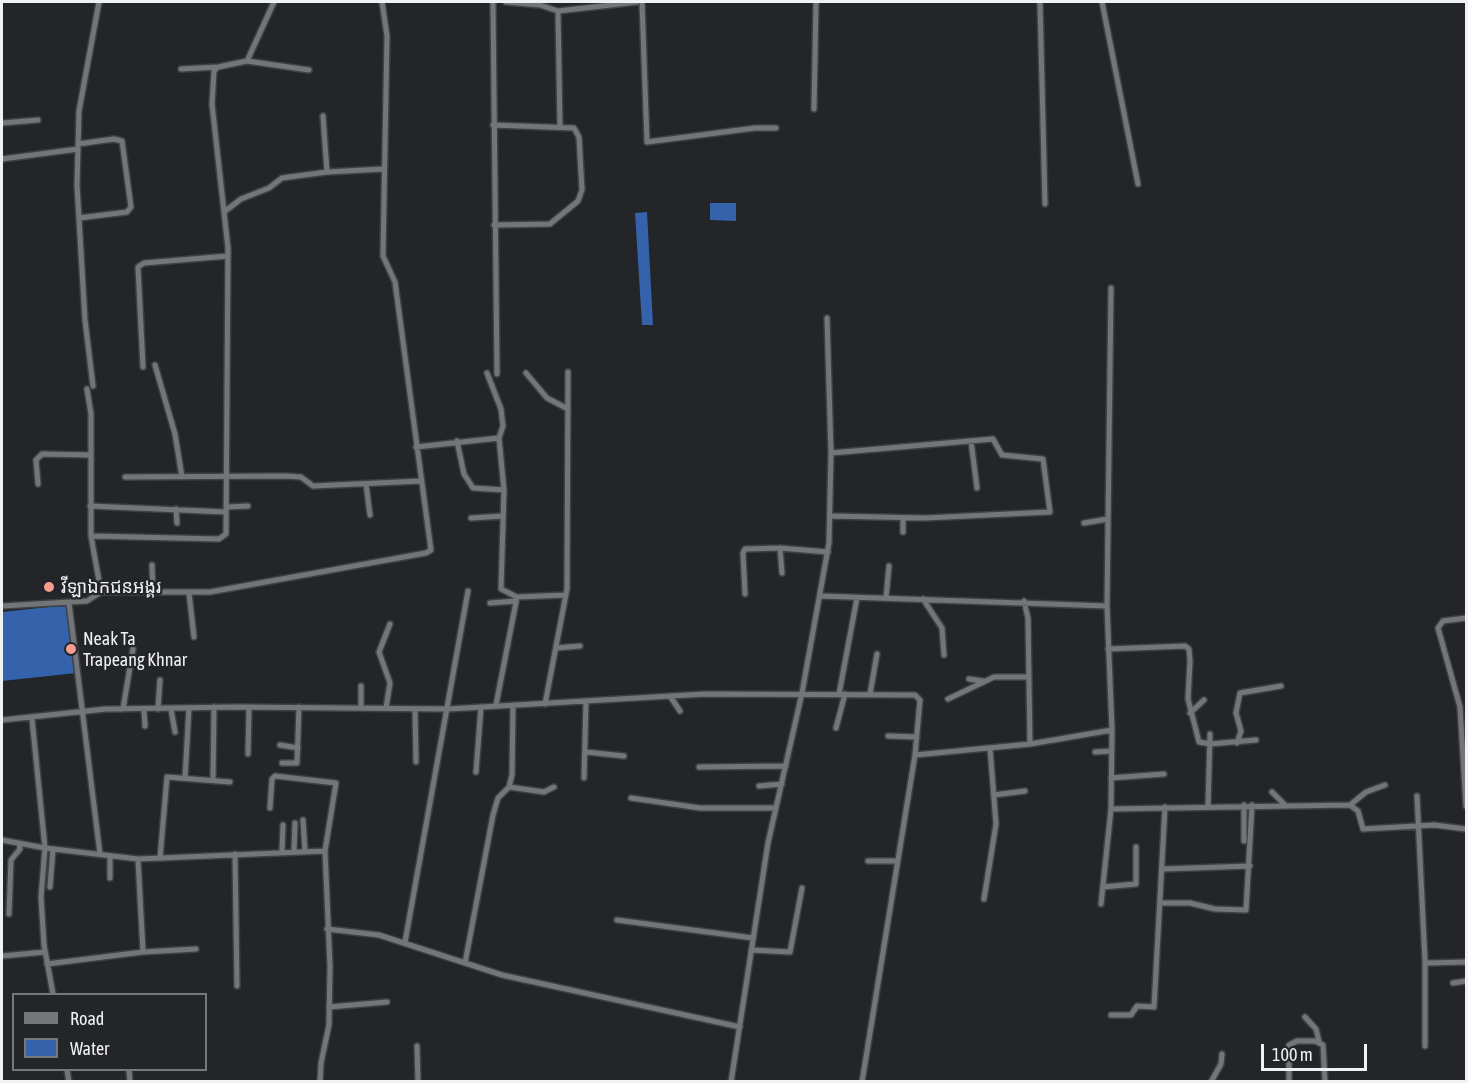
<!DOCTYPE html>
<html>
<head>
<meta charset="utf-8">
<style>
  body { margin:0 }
  #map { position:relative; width:1468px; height:1083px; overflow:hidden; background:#232528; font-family:"Asap Condensed",sans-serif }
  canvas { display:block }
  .frame { position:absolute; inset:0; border:3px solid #f0f1f3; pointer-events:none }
  .legend { position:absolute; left:12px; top:993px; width:195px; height:78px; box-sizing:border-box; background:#232528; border:2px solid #757779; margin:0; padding:8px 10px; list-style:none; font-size:18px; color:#f0f1f3 }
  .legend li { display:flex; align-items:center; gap:12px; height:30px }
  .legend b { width:30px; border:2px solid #757779 }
  .scale { position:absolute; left:1261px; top:1044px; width:106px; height:27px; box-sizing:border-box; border:3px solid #f0f1f3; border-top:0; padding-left:8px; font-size:18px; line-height:21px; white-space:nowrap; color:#f0f1f3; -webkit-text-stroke:4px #232528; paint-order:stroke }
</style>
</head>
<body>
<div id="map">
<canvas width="1468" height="1083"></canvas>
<div class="frame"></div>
<ul class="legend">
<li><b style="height:8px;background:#737579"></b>Road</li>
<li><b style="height:16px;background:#3463ac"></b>Water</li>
</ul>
<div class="scale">100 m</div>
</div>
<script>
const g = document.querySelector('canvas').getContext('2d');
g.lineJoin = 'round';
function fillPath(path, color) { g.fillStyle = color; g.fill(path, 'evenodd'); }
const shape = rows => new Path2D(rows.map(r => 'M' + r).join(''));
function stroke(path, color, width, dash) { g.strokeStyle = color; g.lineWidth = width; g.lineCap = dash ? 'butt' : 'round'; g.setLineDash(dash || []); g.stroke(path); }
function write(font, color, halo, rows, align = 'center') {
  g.font = font + ' "Asap Condensed","Noto Sans Khmer",sans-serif'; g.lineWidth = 4.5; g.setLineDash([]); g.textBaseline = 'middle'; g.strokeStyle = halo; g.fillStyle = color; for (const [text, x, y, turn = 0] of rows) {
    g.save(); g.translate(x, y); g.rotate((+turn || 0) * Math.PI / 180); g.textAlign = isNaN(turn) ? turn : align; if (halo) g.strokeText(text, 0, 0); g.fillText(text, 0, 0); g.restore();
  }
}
const water = shape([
  [710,203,736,203,736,221,710,220],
  [647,212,653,325,642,325,635,213],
  [67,605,76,673,2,681,2,612]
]);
const street = shape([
  [493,2,497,374],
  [506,2,540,5,558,11,637,2],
  [642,2,647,142,755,128,776,128],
  [1040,2,1045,204],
  [1102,2,1138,184],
  [558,11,560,127],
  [247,61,274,2],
  [181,69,218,67],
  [814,109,816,2],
  [323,116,327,172],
  [2,123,38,120],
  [493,125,574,128,579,137,582,190,578,201,550,224,494,225],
  [78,144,114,139,122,141,131,207,127,212,79,218],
  [2,159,78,149],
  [224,212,241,199,269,188,282,178,327,172,383,169],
  [1111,288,1107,606,1112,730],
  [155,365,175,434,182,477],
  [143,367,138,267,144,263,228,256],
  [487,373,501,409,503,426,499,438],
  [526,373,547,398,568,409],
  [93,386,85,320,77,185,79,111,99,2],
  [87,389,91,414,91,536,101,592],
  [457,441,464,474,473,488,504,490],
  [971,441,977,488],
  [416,447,499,438,504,490,501,589,517,597,566,595],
  [125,477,285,476,301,477,313,486,421,481],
  [38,484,36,460,42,454,91,455],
  [366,484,370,515],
  [90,506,226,512],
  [227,507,248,506],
  [176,509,177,523],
  [830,516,925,518,1050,512,1043,459,1002,455,993,439,831,453],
  [471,518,503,516],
  [903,518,903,532],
  [1084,523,1108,519],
  [91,536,219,539,226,534,228,248,212,104,214,71,218,67,247,61,309,70],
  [780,548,782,573],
  [152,565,153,593],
  [189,593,194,637],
  [745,594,743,553,745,549,780,548,828,552],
  [820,596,1107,606],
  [886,598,889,566],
  [923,599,942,628,944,655],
  [1024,601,1028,618,1030,744],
  [69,603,100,854],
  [490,603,516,601],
  [2,606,87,601,101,592,210,592,426,553,431,550,395,282,383,256,387,36,382,2],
  [1466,618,1443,621,1438,628,1460,707,1466,806],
  [556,648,580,646],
  [1108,649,1185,646,1189,649,1190,661,1188,699,1199,742,1210,744,1256,740],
  [969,679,983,681],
  [361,686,361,707],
  [839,694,857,598],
  [870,694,877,654],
  [670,696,680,711],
  [948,699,994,677,1027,677],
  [545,704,567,589,568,372],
  [496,705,517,597],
  [386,708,390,683,379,652,390,624],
  [123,709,133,649],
  [158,709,160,680],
  [171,709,175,732],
  [415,709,416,762],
  [144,710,145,726],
  [1190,713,1204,700],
  [32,719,45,848,41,897,44,945,53,994],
  [2,720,106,709,237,707,448,709,705,694,915,695,920,700,915,755,1030,744,1112,730,1111,809,1350,805,1358,811,1363,829,1434,825,1466,829],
  [836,728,845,694],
  [888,736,917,737],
  [1237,743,1241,731,1236,713,1240,693,1281,686],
  [280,745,298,748],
  [586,752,624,756],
  [1095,752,1112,751],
  [248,754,249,707],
  [282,763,297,763,299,707],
  [699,767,786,766],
  [476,772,481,707],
  [185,778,189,708],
  [584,778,586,702],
  [1111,778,1164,774],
  [213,780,214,707],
  [759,786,782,784],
  [509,787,544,792,554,787],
  [1272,792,1285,805],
  [994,795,1025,791],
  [1417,796,1425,961,1428,963,1466,962],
  [631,798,700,808,776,808],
  [1244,805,1244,841],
  [1350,805,1366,792,1385,785],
  [1208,806,1210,734],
  [270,808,272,779,275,776,336,783,325,851,330,966,329,1025,321,1063,320,1082],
  [303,820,305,851],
  [2,840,45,848,138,859,325,851],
  [282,851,283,825],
  [294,851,295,823],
  [235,854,237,986],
  [110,857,110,878],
  [160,858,167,777,230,782],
  [138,859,143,952],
  [868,861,897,861],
  [1163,869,1250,866],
  [50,887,53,849],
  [1103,887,1136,884,1136,847],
  [984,899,996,824,990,748],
  [1162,903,1190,903,1215,909,1246,910,1252,805],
  [1101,904,1111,809],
  [9,914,11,860,20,849,19,843],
  [617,920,753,938],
  [327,929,379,935,502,975,740,1027],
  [405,942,468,591],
  [751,950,790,952,802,888],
  [2,956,45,952],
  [1425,961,1425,1046],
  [465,963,493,815,498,798,509,787,512,775,513,705],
  [47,964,143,952,196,949],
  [1453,983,1466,981],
  [329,1007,387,1002],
  [1111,1015,1131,1015,1137,1006,1154,1007,1165,807],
  [1305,1017,1316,1029,1319,1041],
  [417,1046,418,1082],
  [67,1070,69,1082],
  [129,1070,130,1082],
  [731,1082,768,843,802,693,829,543,831,453,827,318],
  [862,1082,915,755],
  [1211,1082,1221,1064,1222,1054],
  [1289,1082,1289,1045,1297,1041,1315,1041,1323,1045,1325,1082]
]);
const markers = [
  [49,587,6,"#f59d8e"],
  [71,649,6,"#f59d8e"]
];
const poiNames = [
  ["វីឡាឯកជនអង្គរ",61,587],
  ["Neak Ta",83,639],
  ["Trapeang Khnar",83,660]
];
fillPath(water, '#3463ac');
stroke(street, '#3f4043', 8);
stroke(street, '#737579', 5);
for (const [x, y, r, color] of markers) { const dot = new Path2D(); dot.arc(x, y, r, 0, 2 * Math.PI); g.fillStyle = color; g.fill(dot); stroke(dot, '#232528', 2); }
write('18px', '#f0f1f3', '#232528', poiNames, 'left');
</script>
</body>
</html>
